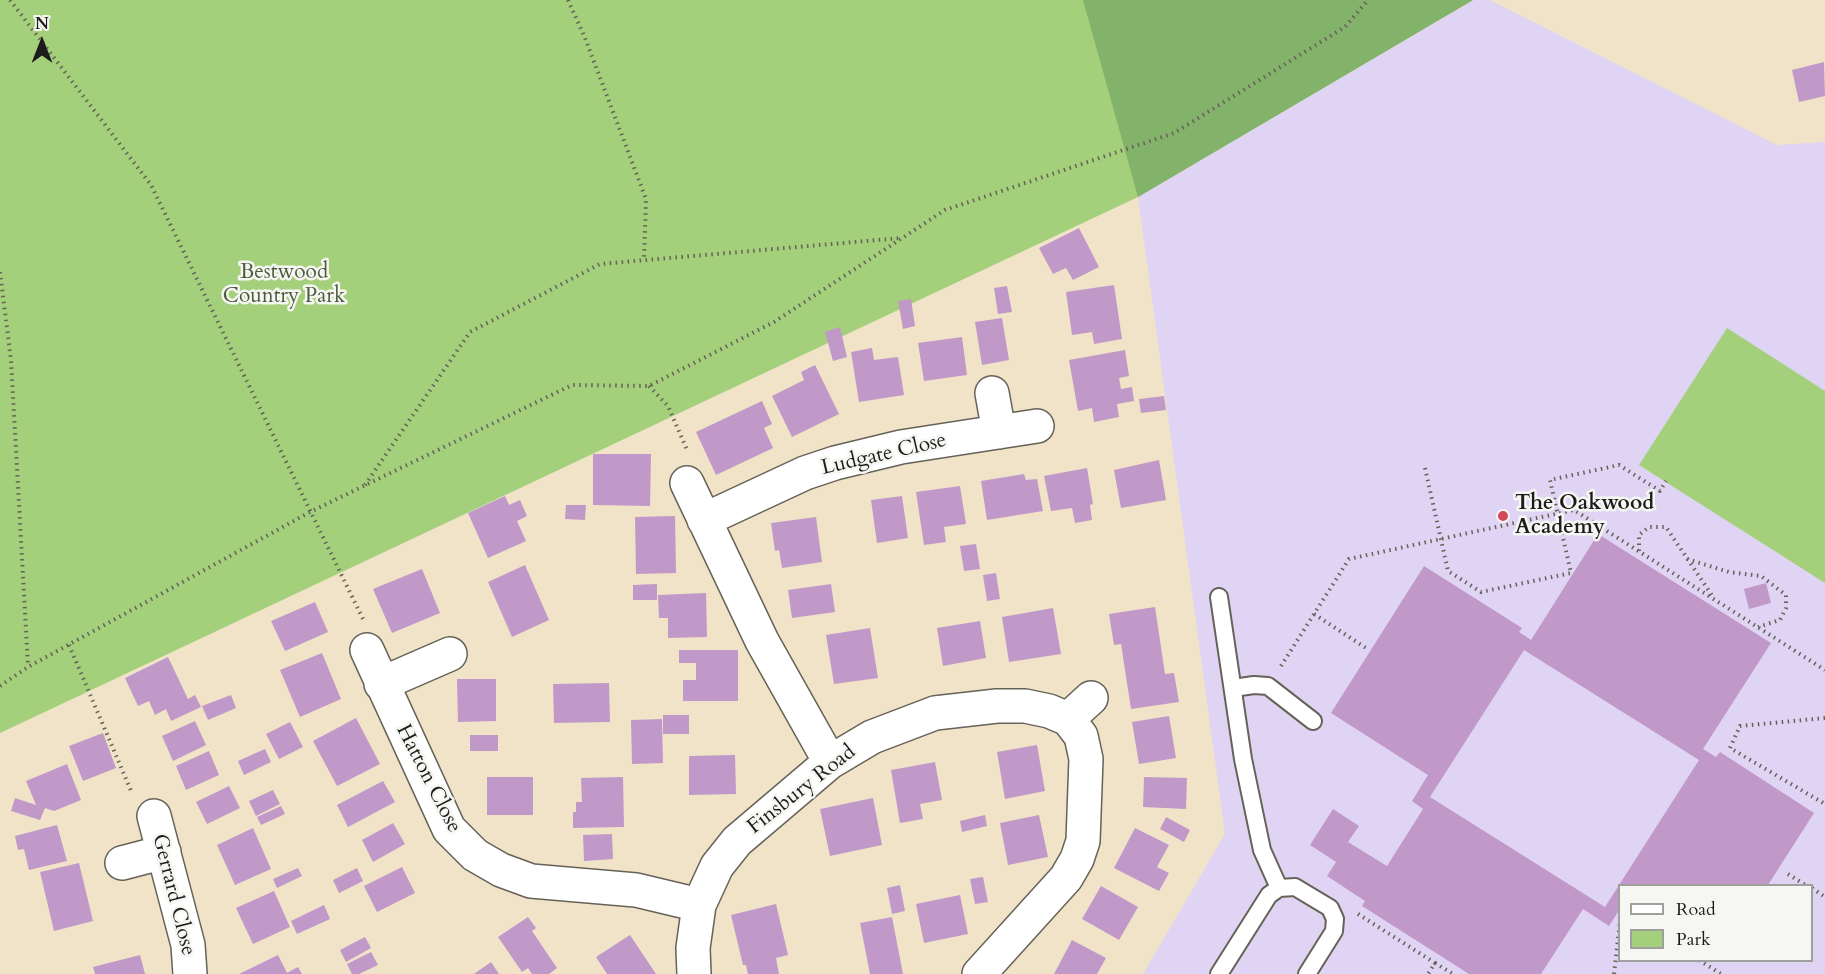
<!DOCTYPE html>
<html>
<head>
<meta charset="utf-8">
<style>
  body { margin:0 }
  #map { position:relative; width:1825px; height:974px; overflow:hidden; background:#f0e3c8; font-family:Cardo,serif }
  canvas { display:block }
  .legend { position:absolute; left:1618px; top:884px; width:195px; height:78px; box-sizing:border-box; background:#f6f6f2; border:2px solid #9f9f9c; margin:0; padding:8px 10px; list-style:none; font-size:18px; color:#1c1c1c }
  .legend li { display:flex; align-items:center; gap:12px; height:30px }
  .legend b { width:30px; border:2px solid #9f9f9c }
  .north { position:absolute; left:12px; top:12px; width:60px; height:60px; -webkit-text-stroke:4px #f6f6f2; paint-order:stroke; rotate:0deg; font-size:16px; font-weight:700; line-height:24px; text-align:center; color:#1c1c1c }
  .north::after { content:''; display:block; margin:auto; width:21px; height:27px; background:#1c1c1c; clip-path:polygon(50% 0,100% 100%,50% 72%,0 100%) }
</style>
</head>
<body>
<div id="map">
<canvas width="1825" height="974"></canvas>
<ul class="legend">
<li><b style="height:8px;background:#fff"></b>Road</li>
<li><b style="height:16px;background:#a4cf7b"></b>Park</li>
</ul>
<div class="north">N</div>
</div>
<script>
const g = document.querySelector('canvas').getContext('2d');
g.lineJoin = 'round';
function fillPath(path, color) { g.fillStyle = color; g.fill(path, 'evenodd'); }
const shape = rows => new Path2D(rows.map(r => 'M' + r).join(''));
function stroke(path, color, width, dash) { g.strokeStyle = color; g.lineWidth = width; g.lineCap = dash ? 'butt' : 'round'; g.setLineDash(dash || []); g.stroke(path); }
function write(font, color, halo, rows, align = 'center') {
  g.font = font + ' Cardo,serif'; g.lineWidth = 5; g.setLineDash([]); g.textBaseline = 'middle'; g.strokeStyle = halo; g.fillStyle = color; for (const [text, x, y, turn = 0] of rows) {
    g.save(); g.translate(x, y); g.rotate((+turn || 0) * Math.PI / 180); g.textAlign = isNaN(turn) ? turn : align; if (halo) g.strokeText(text, 0, 0); g.fillText(text, 0, 0); g.restore();
  }
}
const built = shape([
  [1473,0,1490,0,1777,145,1825,142,1825,974,1143,974,1225,834,1138,197],
  [1620,886,1812,886,1812,960,1620,960]
]);
const green = shape([
  [0,0,1473,0,1138,197,0,733],
  [1727,328,1825,391,1825,583,1639,465]
]);
const forest = shape([
  [1083,0,1473,0,1138,197]
]);
const building = shape([
  [1824,62,1825,96,1799,102,1792,70],
  [1079,228,1099,267,1073,280,1066,268,1053,274,1039,248],
  [1114,285,1122,339,1094,344,1092,332,1072,335,1066,292],
  [1007,286,1012,312,998,314,994,288],
  [911,299,915,326,903,329,898,301],
  [1002,318,1009,360,982,365,975,322],
  [840,327,847,357,833,361,825,332],
  [962,337,967,375,924,381,918,343],
  [872,348,874,360,898,357,904,395,859,402,851,352],
  [1125,350,1129,376,1119,378,1121,389,1132,387,1134,401,1117,404,1119,417,1094,422,1092,408,1078,411,1069,360],
  [815,365,839,414,792,437,772,396,804,380,801,372],
  [1164,396,1166,410,1141,413,1139,399],
  [762,401,772,424,764,428,773,448,716,475,696,432],
  [593,454,651,454,650,506,593,505],
  [1159,460,1166,500,1121,508,1114,470],
  [1087,468,1093,504,1090,505,1092,520,1075,523,1072,508,1051,511,1044,476],
  [1024,474,1026,480,1037,479,1043,511,987,520,981,481],
  [960,486,966,524,944,527,946,542,924,545,916,492],
  [505,496,509,505,520,500,527,516,517,521,526,541,488,558,468,513],
  [902,496,908,538,877,543,871,500],
  [566,505,586,505,585,520,565,519],
  [675,516,676,573,636,574,635,517],
  [816,517,822,562,782,568,779,550,775,551,771,523],
  [1598,534,1771,643,1703,749,1716,757,1720,752,1814,813,1768,885,1620,885,1620,909,1609,926,1583,909,1541,974,1469,974,1362,906,1365,901,1327,876,1336,862,1310,845,1333,809,1359,826,1348,842,1387,866,1423,809,1412,801,1428,775,1331,713,1424,566,1522,628,1519,632,1531,640],
  [1524,650,1699,760,1605,907,1430,797],
  [976,544,980,569,964,571,960,546],
  [525,565,549,620,512,637,488,582],
  [422,569,440,613,392,633,373,589],
  [996,573,1000,599,987,601,983,575],
  [1766,583,1771,603,1749,609,1744,589],
  [657,584,657,600,633,600,633,585],
  [831,584,835,612,792,618,788,590],
  [706,593,707,637,668,638,668,618,659,618,658,595],
  [315,602,328,632,285,651,271,621],
  [1155,607,1165,674,1174,673,1179,702,1131,709,1121,644,1114,645,1109,614],
  [1053,608,1061,654,1009,662,1002,617],
  [980,621,986,658,943,666,937,628],
  [870,628,878,678,834,684,826,635],
  [679,650,738,650,738,701,683,701,683,680,696,680,696,663,679,663],
  [322,653,341,699,300,717,280,670],
  [168,657,188,699,195,695,201,707,171,721,166,709,155,715,149,701,138,706,125,678],
  [457,679,496,679,496,721,458,722],
  [609,683,610,722,554,723,553,684],
  [231,695,236,708,208,720,202,706],
  [663,715,689,715,689,734,663,734],
  [1169,716,1176,758,1139,764,1132,722],
  [356,718,380,764,337,786,313,741],
  [662,719,663,763,632,764,631,720],
  [195,721,206,745,173,761,162,736],
  [290,722,303,747,279,759,266,734],
  [103,733,116,768,83,781,69,746],
  [470,735,498,735,498,751,470,751],
  [1037,745,1045,791,1005,799,997,752],
  [265,749,271,762,244,775,238,761],
  [209,751,219,775,186,790,176,766],
  [735,755,736,794,689,795,689,756],
  [935,762,942,800,920,804,923,819,900,823,891,770],
  [67,764,81,800,54,811,45,808,40,820,11,811,15,798,36,805,26,781],
  [487,777,533,777,533,815,487,815],
  [623,777,624,827,573,828,573,812,576,812,576,802,582,802,581,778],
  [1144,777,1187,778,1186,809,1143,807],
  [383,781,395,802,348,827,337,805],
  [229,786,240,808,207,824,196,802],
  [273,790,280,804,256,816,249,801],
  [873,798,882,845,830,856,820,809],
  [281,806,285,814,261,825,257,817],
  [985,815,987,826,962,832,960,821],
  [1039,815,1048,857,1008,865,1000,823],
  [1166,817,1190,830,1184,842,1160,829],
  [393,823,405,844,373,862,362,840],
  [57,825,67,861,29,870,24,849,18,850,15,836],
  [253,828,271,869,235,885,217,845],
  [1135,828,1169,845,1157,867,1169,873,1159,891,1114,868],
  [612,834,613,859,584,861,583,835],
  [79,863,93,921,54,931,40,872],
  [402,867,415,893,377,912,364,886],
  [298,868,302,876,277,888,273,879],
  [357,868,363,881,339,893,333,880],
  [983,877,988,902,975,904,970,879],
  [900,885,905,911,892,914,887,888],
  [1101,886,1138,907,1119,940,1082,919],
  [274,891,290,927,253,944,236,908],
  [960,895,968,934,924,943,916,904],
  [776,904,788,955,776,958,779,974,748,974,746,965,743,965,731,915],
  [324,905,330,919,297,934,291,921],
  [528,917,536,928,532,931,557,968,549,974,532,974,528,968,522,972,498,937],
  [892,917,903,974,870,974,860,923],
  [630,935,656,974,607,974,596,957],
  [365,937,371,948,346,962,340,950],
  [1072,940,1106,958,1097,974,1054,974],
  [371,952,378,965,359,974,352,974,347,964],
  [140,955,145,974,95,974,93,967],
  [278,955,287,973,298,967,302,974,239,974],
  [491,962,499,974,474,974]
]);
const path = shape([
  [10,0,151,185,363,619],
  [568,0,585,38,646,199,644,260],
  [0,272,11,360,28,666],
  [649,386,668,406,688,452],
  [1425,468,1448,571,1481,592,1571,573,1550,480,1619,465,1660,491,1666,481],
  [365,485,470,332,600,264,901,238],
  [1639,551,1639,535,1649,527,1666,527,1713,597],
  [1687,559,1729,572,1761,576,1786,595,1786,608,1780,620,1758,627],
  [1314,614,1366,648],
  [69,645,132,793],
  [1281,666,1349,559,1574,510,1825,670],
  [0,686,28,667,310,512,572,385,649,386,774,322,945,210,1174,133,1345,27,1368,0],
  [1825,718,1740,726,1730,748,1825,804],
  [1788,874,1807,886],
  [1812,888,1825,897],
  [1358,914,1435,963,1428,974],
  [1699,960,1721,974],
  [1435,963,1453,974],
  [1614,974,1620,922]
]);
const service = shape([
  [1219,597,1243,759,1262,850,1279,888],
  [1233,688,1254,685,1268,686,1313,721],
  [1219,974,1269,895,1279,888,1295,887,1330,908,1335,919,1334,931,1307,974]
]);
const minor = shape([
  [992,393,999,432],
  [687,483,762,641,830,762],
  [704,520,805,473,835,463,901,447,1037,426],
  [367,650,449,829,475,855,501,870,531,881,636,890,699,905],
  [381,684,450,654],
  [1068,719,1091,698],
  [154,816,188,945,190,974],
  [122,863,164,852],
  [694,974,693,948,699,905,717,866,737,841,830,762,872,737,935,713,997,706,1025,706,1049,711,1068,719,1081,736,1086,759,1083,841,1077,859,1066,878,979,974]
]);
const markers = [
  [1503,516,6,"#d1495b"]
];
const parkNames = [
  ["Bestwood",284,273],
  ["Country Park",284,297]
];
const streetNames = [
  ["Ludgate Close",884,455,-13],
  ["Hatton Close",428,779,63],
  ["Finsbury Road",802,790,-38],
  ["Gerrard Close",173,895,76]
];
const poiNames = [
  ["The Oakwood",1515,504],
  ["Academy",1515,528]
];
fillPath(built, '#e0d4f4');
fillPath(green, '#a4cf7b');
fillPath(forest, '#83b26b');
fillPath(building, '#c199c8');
stroke(service, '#666258', 20);
stroke(minor, '#666258', 36);
stroke(path, '#666258', 4, [1.5, 4.5]);
stroke(service, '#fff', 16);
stroke(minor, '#fff', 33);
for (const [x, y, r, color] of markers) { const dot = new Path2D(); dot.arc(x, y, r, 0, 2 * Math.PI); g.fillStyle = color; g.fill(dot); stroke(dot, '#f6f6f2', 2); }
write('21px', '#4c5b3d', '#f6f6f2', parkNames);
write('21px', '#1c1c1c', '#f6f6f2', streetNames);
write('bold 21px', '#1c1c1c', '#f6f6f2', poiNames, 'left');
</script>
</body>
</html>
